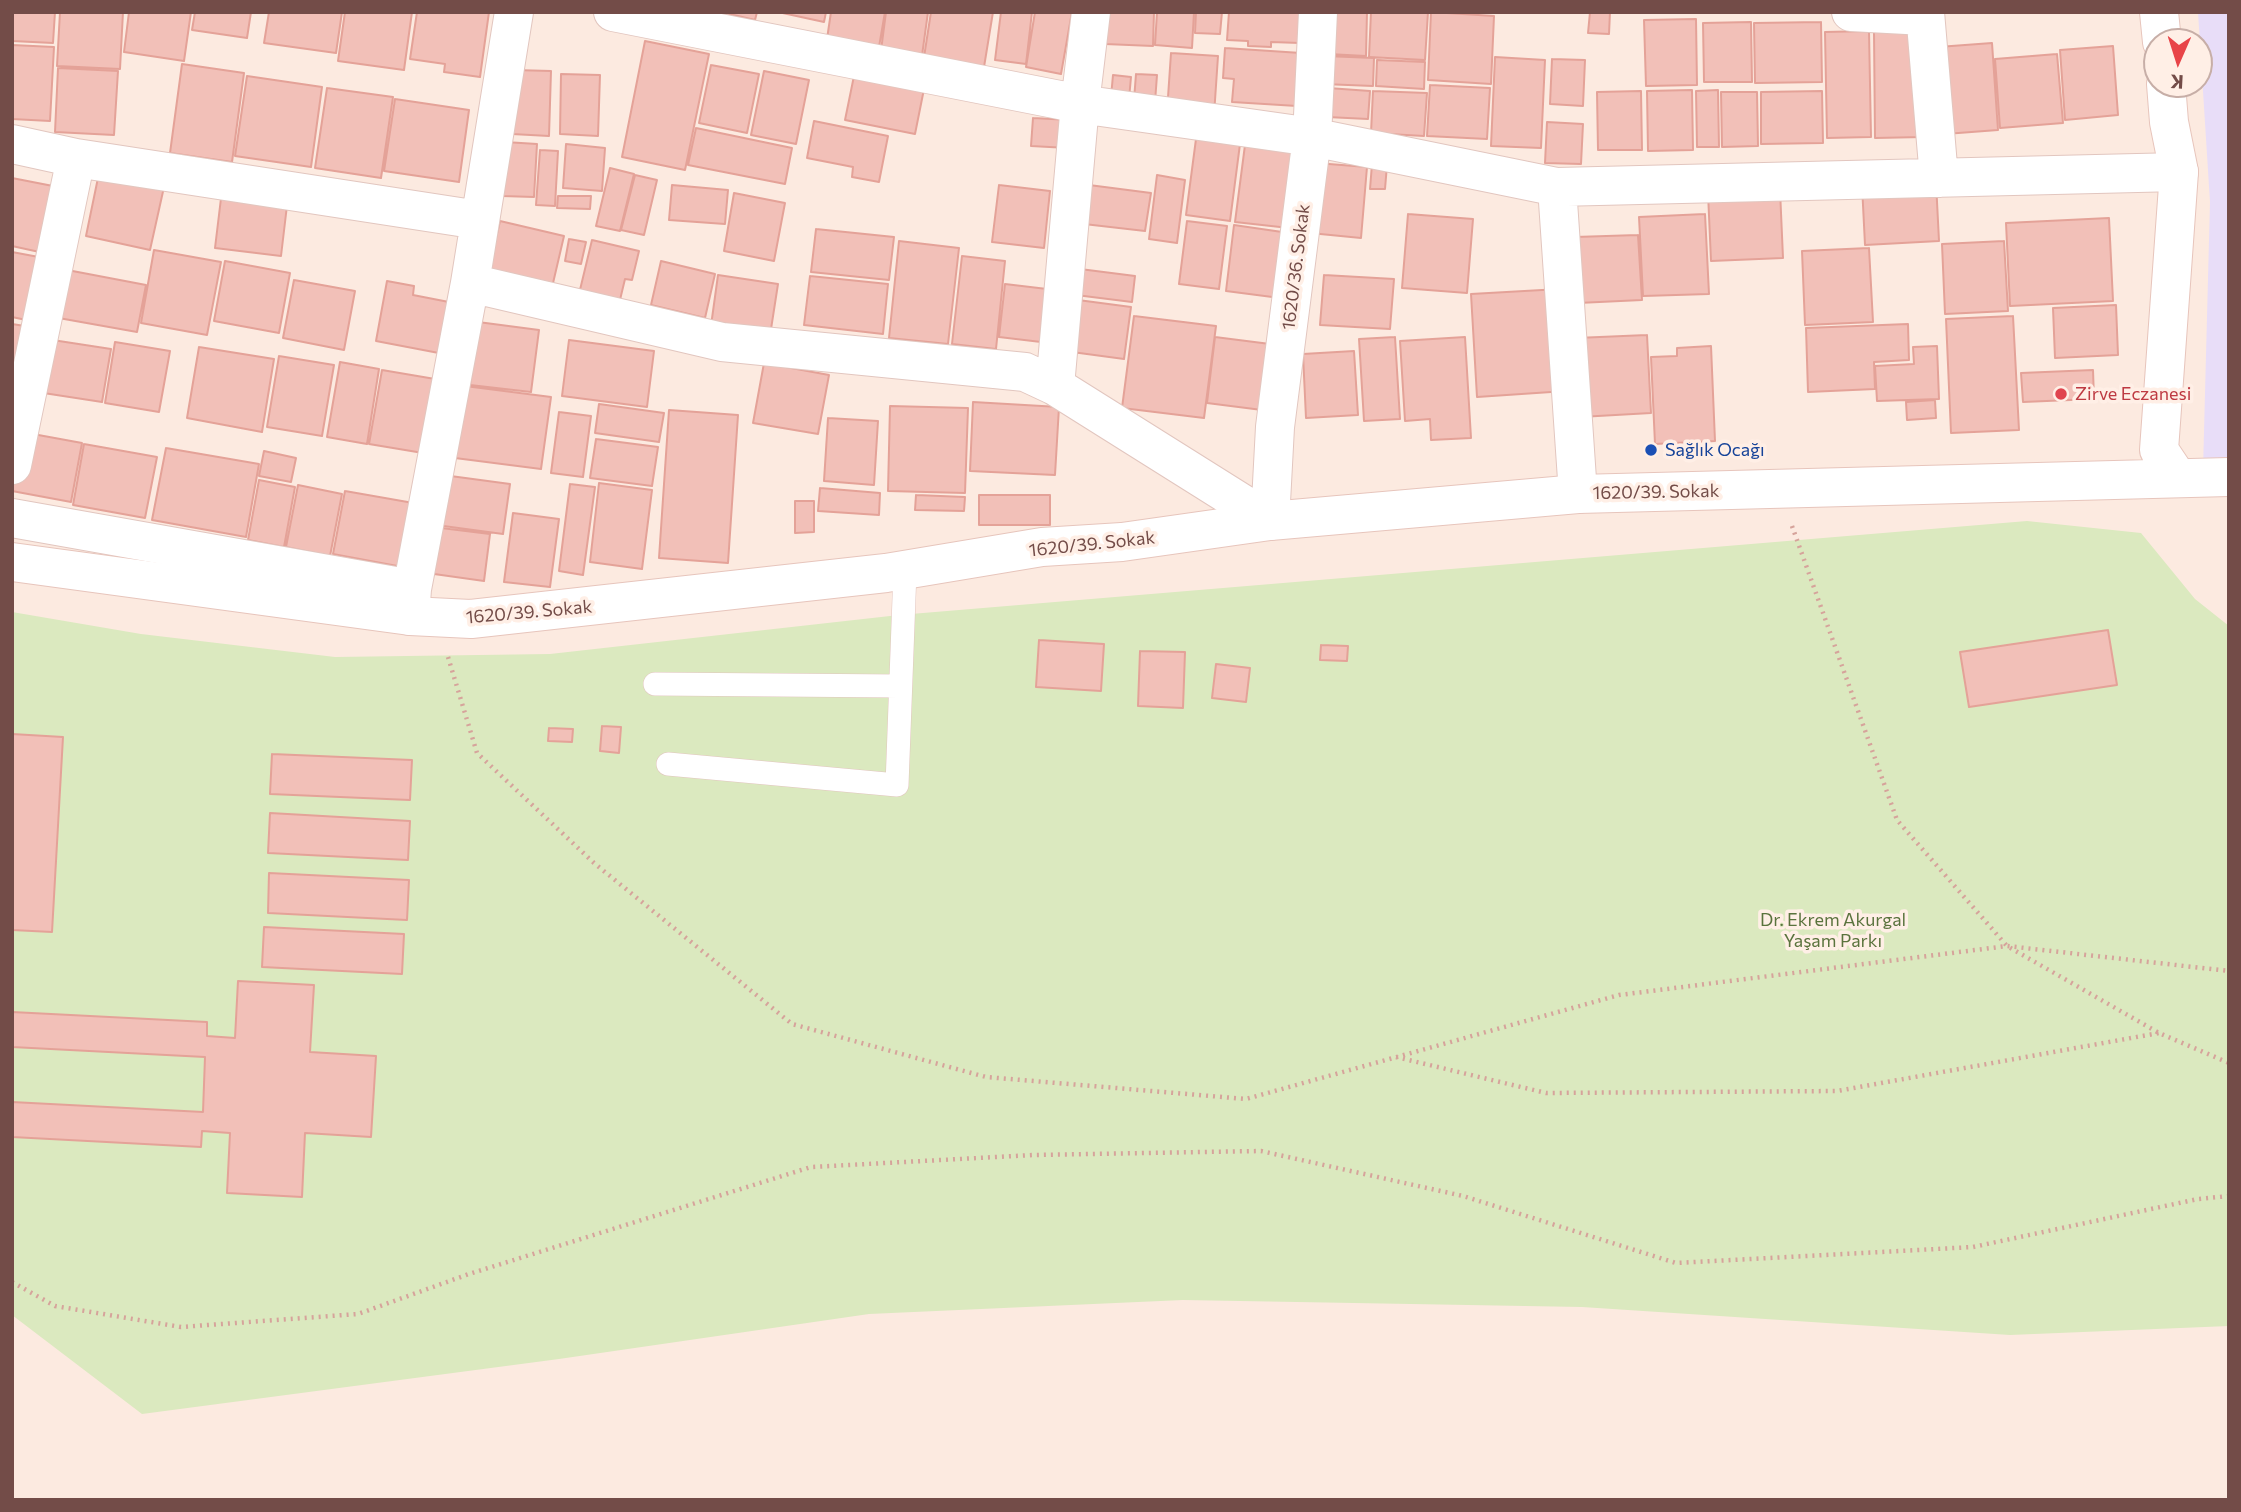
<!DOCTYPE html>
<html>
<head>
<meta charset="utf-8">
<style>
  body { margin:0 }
  #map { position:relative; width:2241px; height:1512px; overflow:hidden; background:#fceae0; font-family:Commissioner,sans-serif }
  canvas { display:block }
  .frame { position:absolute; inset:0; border:14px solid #734c48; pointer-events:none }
  .north { position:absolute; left:2143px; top:28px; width:70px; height:70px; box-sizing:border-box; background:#ffefe6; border:2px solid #c7aea7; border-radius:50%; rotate:183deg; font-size:19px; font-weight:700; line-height:28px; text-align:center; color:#734c48 }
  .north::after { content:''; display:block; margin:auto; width:24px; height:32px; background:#e84448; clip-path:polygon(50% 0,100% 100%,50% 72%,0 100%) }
</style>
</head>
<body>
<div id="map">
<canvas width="2241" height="1512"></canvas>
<div class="frame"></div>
<div class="north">K</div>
</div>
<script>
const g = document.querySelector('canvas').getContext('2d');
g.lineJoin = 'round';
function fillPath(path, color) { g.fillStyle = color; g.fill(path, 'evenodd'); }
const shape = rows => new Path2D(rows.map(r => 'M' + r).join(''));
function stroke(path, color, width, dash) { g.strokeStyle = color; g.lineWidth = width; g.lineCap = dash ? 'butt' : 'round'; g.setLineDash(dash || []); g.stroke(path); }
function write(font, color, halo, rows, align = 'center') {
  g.font = font + ' Commissioner,sans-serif'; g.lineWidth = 7; g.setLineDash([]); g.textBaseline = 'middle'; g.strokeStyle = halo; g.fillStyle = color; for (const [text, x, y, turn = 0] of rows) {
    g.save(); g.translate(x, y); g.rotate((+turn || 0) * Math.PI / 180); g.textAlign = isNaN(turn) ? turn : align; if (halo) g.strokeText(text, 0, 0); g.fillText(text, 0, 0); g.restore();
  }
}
const education = shape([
  [2198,12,2229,12,2229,470,2203,470,2210,202]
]);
const green = shape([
  [2027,521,2141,533,2195,599,2229,626,2229,1326,2010,1335,1582,1307,1183,1300,869,1314,559,1359,142,1414,12,1315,12,612,141,634,335,657,550,654,899,615]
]);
const building = shape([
  [12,12,55,12,53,43,12,41,12,12],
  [60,12,123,12,120,69,57,66,60,12],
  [129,12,191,12,184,61,124,52,129,12],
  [195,12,251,12,247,38,192,30,195,12],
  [269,12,342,12,336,53,264,43,269,12],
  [345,12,412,12,404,70,338,61,345,12],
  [417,12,489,12,480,77,444,72,445,64,410,59,417,12],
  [721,12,757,12,755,20,721,12],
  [778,12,826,12,824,22,778,12],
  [831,12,885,12,879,47,827,39,831,12],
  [886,12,928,12,921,63,880,58,886,12],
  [931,12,993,12,984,67,924,57,931,12],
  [1001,12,1032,12,1026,64,995,60,1001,12],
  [1035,12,1072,12,1061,74,1026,67,1035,12],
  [1106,12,1154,12,1153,46,1105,44,1106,12],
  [1157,12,1194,12,1192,48,1155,45,1157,12],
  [1196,12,1222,12,1220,34,1195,33,1196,12],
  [1229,12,1301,12,1300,43,1271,42,1271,47,1248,46,1248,41,1227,40,1229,12],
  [1330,12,1367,12,1366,56,1328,54,1330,12],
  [1371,12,1428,12,1425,60,1369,57,1371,12],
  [1431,12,1494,16,1491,84,1428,80,1431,12],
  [1590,12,1610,12,1609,34,1588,33,1590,12],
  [1696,19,1697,85,1646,86,1644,20,1696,19],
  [1751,22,1752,82,1704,82,1703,23,1751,22],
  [1821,22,1822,82,1755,83,1754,23,1821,22],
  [1869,31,1871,137,1827,138,1825,32,1869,31],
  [1921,31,1923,137,1875,138,1874,32,1921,31],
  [645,41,709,54,685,170,622,157,645,41],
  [1992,43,1998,130,1945,134,1938,47,1992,43],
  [12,45,54,47,50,121,12,119,12,45],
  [2113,46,2118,115,2065,120,2060,50,2113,46],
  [1225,48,1301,53,1297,106,1232,102,1234,79,1223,78,1225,48],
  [1171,53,1218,56,1214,115,1167,112,1171,53],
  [2057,54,2063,123,2000,128,1995,59,2057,54],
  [1325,56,1374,58,1373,86,1323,84,1325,56],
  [1495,57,1545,60,1541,148,1491,146,1495,57],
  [1552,59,1585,60,1583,106,1550,104,1552,59],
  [1377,60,1425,62,1424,89,1376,86,1377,60],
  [182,64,244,73,232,162,170,153,182,64],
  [711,65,759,74,747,133,699,123,711,65],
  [58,68,118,71,114,135,55,132,58,68],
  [514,70,551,71,549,136,512,134,514,70],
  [764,71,809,80,796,144,751,135,764,71],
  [855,71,925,84,915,134,845,120,855,71],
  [561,74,600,75,598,136,560,134,561,74],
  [1136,74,1157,75,1155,102,1134,100,1136,74],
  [1113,75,1131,77,1129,99,1111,97,1113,75],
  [247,76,322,87,311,167,235,156,247,76],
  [1430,85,1490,88,1487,139,1427,136,1430,85],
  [327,88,393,97,381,178,315,168,327,88],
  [1328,88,1370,91,1368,119,1327,117,1328,88],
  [1692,90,1693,150,1648,151,1647,91,1692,90],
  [1718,90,1719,147,1697,147,1696,91,1718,90],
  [1373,91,1427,93,1424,136,1371,133,1373,91],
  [1641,91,1642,150,1598,150,1597,92,1641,91],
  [1822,91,1823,143,1761,144,1761,92,1822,91],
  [1721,92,1757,92,1758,146,1722,147,1721,92],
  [395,99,469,110,459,182,384,171,395,99],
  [1033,118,1070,120,1068,148,1031,146,1033,118],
  [814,121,888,136,879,182,852,177,853,167,807,158,814,121],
  [1547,122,1583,124,1581,164,1545,163,1547,122],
  [696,128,792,148,785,184,688,165,696,128],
  [1196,139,1240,144,1230,221,1186,215,1196,139],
  [505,142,537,144,534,197,502,196,505,142],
  [566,144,605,148,602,191,563,188,566,144],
  [1245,145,1299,151,1289,228,1235,222,1245,145],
  [540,150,558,151,555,206,536,205,540,150],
  [1316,163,1367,167,1361,238,1310,233,1316,163],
  [1372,164,1387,165,1385,189,1370,189,1372,164],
  [610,168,634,174,620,231,596,226,610,168],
  [99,173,164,187,150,250,86,236,99,173],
  [635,175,657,180,644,235,621,230,635,175],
  [1157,175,1185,180,1177,243,1149,239,1157,175],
  [12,178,58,187,44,253,12,246,12,178],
  [1936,182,1939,241,1865,245,1862,185,1936,182],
  [672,185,728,190,725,224,669,220,672,185],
  [999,185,1050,191,1044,248,992,242,999,185],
  [1089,185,1151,193,1145,231,1084,224,1089,185],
  [222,190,288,197,281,256,215,248,222,190],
  [1780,190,1783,258,1711,261,1708,193,1780,190],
  [734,193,785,203,774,261,724,251,734,193],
  [558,196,591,196,590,209,557,208,558,196],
  [1408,214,1473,219,1467,293,1402,288,1408,214],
  [1705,214,1709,294,1643,296,1639,217,1705,214],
  [2109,218,2113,301,2010,306,2006,223,2109,218],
  [500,221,564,236,550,296,486,281,500,221],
  [1187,221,1227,226,1219,289,1179,284,1187,221],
  [1234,225,1289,233,1280,298,1226,291,1234,225],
  [816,229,894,237,889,280,811,272,816,229],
  [1638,235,1642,300,1578,303,1575,237,1638,235],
  [569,239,586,242,581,264,565,261,569,239],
  [592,240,639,251,632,280,625,279,619,304,579,294,592,240],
  [899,241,959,248,948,344,889,338,899,241],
  [2004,241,2008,311,1945,314,1942,244,2004,241],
  [1869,248,1873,322,1805,325,1802,251,1869,248],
  [154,250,221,262,207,335,141,323,154,250],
  [12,252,44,258,31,321,12,317,12,252],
  [962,256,1005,261,996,349,952,344,962,256],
  [225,261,290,273,279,333,214,321,225,261],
  [661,261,715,274,705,318,651,305,661,261],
  [62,269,146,285,137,332,53,317,62,269],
  [1080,269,1135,276,1132,302,1076,295,1080,269],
  [718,275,778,284,769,342,710,333,718,275],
  [1324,275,1394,279,1390,329,1320,325,1324,275],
  [810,276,888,284,883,334,804,325,810,276],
  [294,280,355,291,344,350,283,338,294,280],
  [387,281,414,286,413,295,454,303,444,354,376,341,387,281],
  [1005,284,1047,289,1041,342,999,337,1005,284],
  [1560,289,1566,391,1477,397,1471,294,1560,289],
  [1078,300,1131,307,1124,359,1072,352,1078,300],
  [2116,305,2118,355,2055,358,2053,308,2116,305],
  [1134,316,1216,326,1204,418,1122,408,1134,316],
  [2013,316,2019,430,1951,433,1946,319,2013,316],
  [478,322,539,330,531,392,470,385,478,322],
  [12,324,31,327,12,377,12,324],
  [1908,324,1909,360,1874,362,1875,389,1808,392,1806,328,1908,324],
  [1647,335,1651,413,1580,417,1576,338,1647,335],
  [1215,337,1270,344,1262,410,1207,403,1215,337],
  [1395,337,1400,419,1364,421,1359,339,1395,337],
  [1465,337,1471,438,1431,440,1430,419,1405,421,1400,341,1465,337],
  [46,339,111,349,102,402,37,392,46,339],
  [569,340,654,351,647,407,562,396,569,340],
  [115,342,170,351,159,412,105,403,115,342],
  [1711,346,1715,441,1655,444,1651,357,1677,356,1677,348,1711,346],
  [1937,346,1939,399,1877,401,1875,366,1914,364,1913,347,1937,346],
  [199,347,274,359,262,432,187,418,199,347],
  [1354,351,1358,415,1306,418,1303,354,1354,351],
  [279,356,334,365,322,436,267,427,279,356],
  [340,362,379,369,367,444,327,437,340,362],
  [764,363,829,375,818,434,753,423,764,363],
  [382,370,435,379,423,453,369,444,382,370],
  [2093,370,2094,399,2023,402,2021,373,2093,370],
  [465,386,551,397,541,469,455,458,465,386],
  [1935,400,1936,418,1907,420,1906,402,1935,400],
  [973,402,1059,407,1055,475,970,471,973,402],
  [599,404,664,413,659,442,595,433,599,404],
  [890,406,968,408,965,493,888,491,890,406],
  [669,410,738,415,728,563,659,558,669,410],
  [559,412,591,416,583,477,551,473,559,412],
  [828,418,878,421,874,485,824,481,828,418],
  [22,432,82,443,71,502,12,491,22,432],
  [596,439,658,447,652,486,590,478,596,439],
  [84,444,157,457,145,518,73,505,84,444],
  [166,448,259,464,246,537,152,520,166,448],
  [264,451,296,458,291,482,259,476,264,451],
  [443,475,510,484,503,534,436,525,443,475],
  [259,480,295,487,284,547,248,540,259,480],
  [599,483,652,490,642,569,590,562,599,483],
  [570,484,595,487,583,575,559,571,570,484],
  [298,485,342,494,330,556,286,547,298,485],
  [820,488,880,493,879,515,818,511,820,488],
  [345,491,419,504,408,568,333,554,345,491],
  [916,495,965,497,964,511,915,510,916,495],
  [979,495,1050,495,1050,525,979,525,979,495],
  [795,501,814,501,814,532,795,533,795,501],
  [513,513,559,519,550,587,504,582,513,513],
  [433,527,490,534,484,581,427,573,433,527],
  [2108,630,2117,685,1969,707,1960,652,2108,630],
  [1039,640,1104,644,1101,691,1036,687,1039,640],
  [1321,645,1348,646,1347,661,1320,660,1321,645],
  [1140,651,1185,652,1183,708,1138,706,1140,651],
  [1216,664,1250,668,1246,702,1212,698,1216,664],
  [602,726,621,727,619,753,600,751,602,726],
  [549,728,573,729,572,742,548,741,549,728],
  [12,734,63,737,52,932,12,930,12,734],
  [272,754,412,760,410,800,270,794,272,754],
  [270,813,410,821,408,860,268,853,270,813],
  [269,873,409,880,407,920,268,913,269,873],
  [264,927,404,934,402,974,262,967,264,927],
  [238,981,314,985,310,1052,376,1056,371,1137,305,1133,302,1197,227,1193,230,1133,202,1131,201,1147,12,1137,12,1102,203,1112,205,1057,12,1047,12,1012,207,1022,207,1036,235,1038,238,981]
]);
const path = shape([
  [1792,526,1897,820,2007,946,2159,1033,2229,1063],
  [448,657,477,753,594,863,792,1024,986,1077,1246,1099,1619,995,2007,946,2229,971],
  [1396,1057,1546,1093,1837,1091,2159,1033],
  [12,1282,55,1306,181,1327,358,1314,469,1274,811,1167,1034,1155,1261,1151,1463,1196,1676,1263,1973,1247,2198,1199,2229,1196]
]);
const lane = shape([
  [655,684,899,686],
  [668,764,897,785,905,571]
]);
const street = shape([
  [613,12,1080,104,1312,137,1557,187,2179,172],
  [1851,12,1925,16],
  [1925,12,1939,178],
  [12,144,76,158,479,220],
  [1557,187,1578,494],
  [470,283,722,342,1025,372,1055,386,1270,521,1275,427,1312,137,1318,12],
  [1055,386,1080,104,1091,12],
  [12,465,76,158],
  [12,518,412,589],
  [410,616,412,589,470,283,514,12]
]);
const secondary = shape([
  [2159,12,2162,42],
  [2166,84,2169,122,2179,172,2159,450,2177,477],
  [12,562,410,616,471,619,886,573,1042,547,1122,542,1270,521,1578,494,2229,477]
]);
const markers = [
  [2061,394,7,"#e0444e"],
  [1651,450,7,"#1a4fb4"]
];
const streetNames = [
  ["1620/36. Sokak",1296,267,-83],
  ["1620/39. Sokak",1656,492,-1],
  ["1620/39. Sokak",1092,544,-6],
  ["1620/39. Sokak",529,612,-5]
];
const healthNames = [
  ["Zirve Eczanesi",2075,394]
];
const transitNames = [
  ["Sağlık Ocağı",1665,450]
];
const parkNames = [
  ["Dr. Ekrem Akurgal",1833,920],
  ["Yaşam Parkı",1833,941]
];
fillPath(education, '#e8ddf8');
fillPath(green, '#dbe9bf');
fillPath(building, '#f2c0b8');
stroke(building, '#e4a298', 2);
stroke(lane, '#e2c6bf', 24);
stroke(street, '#e2c6bf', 40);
stroke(secondary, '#e7c5bc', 40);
stroke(path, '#d6a39b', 4.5, [2, 5]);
stroke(lane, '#fff', 23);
stroke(street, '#fff', 38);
stroke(secondary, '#fff', 38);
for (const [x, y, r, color] of markers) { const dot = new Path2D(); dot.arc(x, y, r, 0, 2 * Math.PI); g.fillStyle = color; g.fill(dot); stroke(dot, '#ffefe6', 2.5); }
write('18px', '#734c48', '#ffefe6', streetNames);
write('18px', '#be3a42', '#ffefe6', healthNames, 'left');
write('18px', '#164399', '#ffefe6', transitNames, 'left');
write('18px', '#5a733d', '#ffefe6', parkNames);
</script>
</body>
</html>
